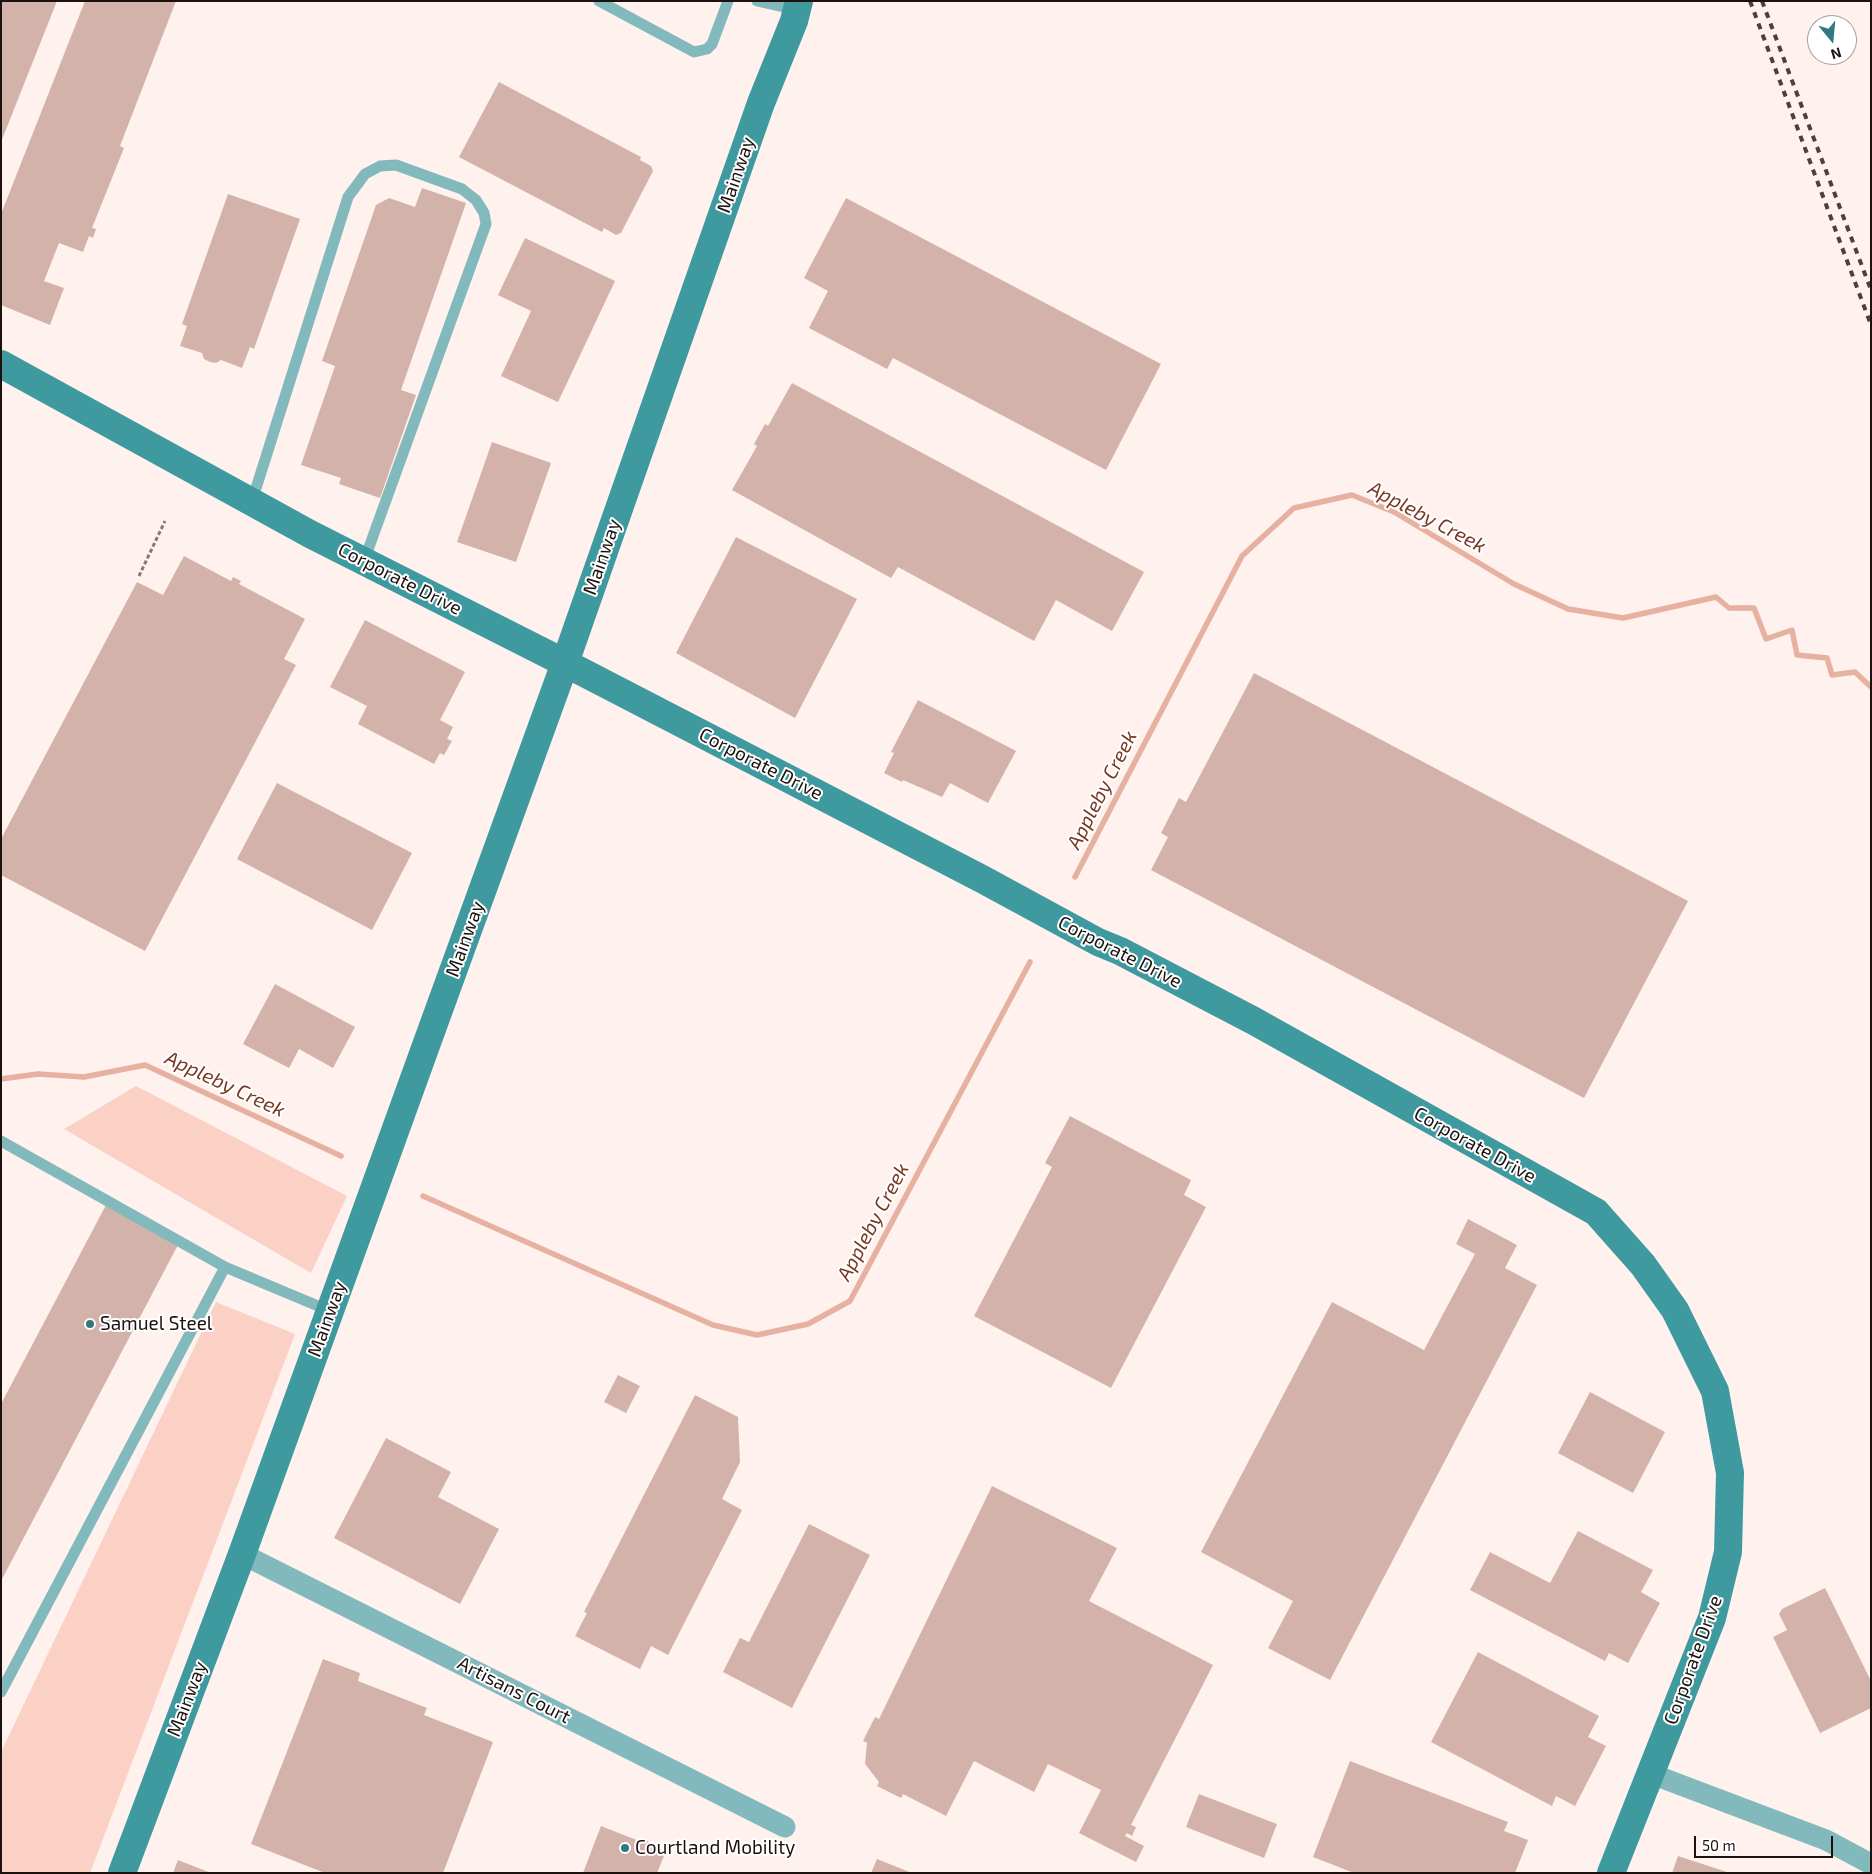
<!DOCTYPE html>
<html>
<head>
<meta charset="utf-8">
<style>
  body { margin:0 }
  #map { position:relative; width:1872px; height:1874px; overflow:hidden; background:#fff1ed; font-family:"Exo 2",sans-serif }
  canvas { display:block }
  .frame { position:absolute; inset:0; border:2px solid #1c110e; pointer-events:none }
  .north { position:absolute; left:1807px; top:15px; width:50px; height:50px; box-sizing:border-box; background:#fff; border:1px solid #a4a09f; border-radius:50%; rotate:163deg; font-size:14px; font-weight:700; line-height:20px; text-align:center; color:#1c110e }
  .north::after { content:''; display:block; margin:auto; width:18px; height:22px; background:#30797e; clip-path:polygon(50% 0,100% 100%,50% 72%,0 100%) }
  .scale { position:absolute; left:1694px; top:1836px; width:139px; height:22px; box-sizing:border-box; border:2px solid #1c110e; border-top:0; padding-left:6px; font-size:15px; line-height:18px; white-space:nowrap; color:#1c110e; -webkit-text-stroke:4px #fff; paint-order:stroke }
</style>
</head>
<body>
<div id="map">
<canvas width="1872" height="1874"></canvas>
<div class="frame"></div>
<div class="north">N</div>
<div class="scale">50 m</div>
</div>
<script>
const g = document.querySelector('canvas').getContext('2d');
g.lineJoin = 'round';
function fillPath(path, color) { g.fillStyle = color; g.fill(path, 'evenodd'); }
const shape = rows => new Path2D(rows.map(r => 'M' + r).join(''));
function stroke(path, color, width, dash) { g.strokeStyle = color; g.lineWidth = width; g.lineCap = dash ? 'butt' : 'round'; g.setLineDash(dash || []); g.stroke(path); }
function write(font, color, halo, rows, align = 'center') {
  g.font = font + ' "Exo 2",sans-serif'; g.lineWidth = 4; g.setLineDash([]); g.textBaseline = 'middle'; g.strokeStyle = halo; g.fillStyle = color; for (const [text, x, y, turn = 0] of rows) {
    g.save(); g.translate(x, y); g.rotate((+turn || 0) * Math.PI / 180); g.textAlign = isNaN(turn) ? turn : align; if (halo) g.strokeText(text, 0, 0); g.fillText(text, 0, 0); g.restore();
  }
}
const green = shape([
  [136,1086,347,1196,311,1273,64,1129],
  [216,1302,295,1334,90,1873,1,1873,1,1752]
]);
const stream = shape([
  [1075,877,1242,556,1294,508,1352,495,1394,512,1514,584,1568,609,1623,618,1716,597,1729,608,1754,608,1766,639,1792,630,1797,655,1827,658,1832,675,1855,672,1871,687],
  [1,1079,38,1074,84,1077,145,1065,341,1156],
  [423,1196,713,1325,757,1335,808,1324,850,1301,1030,962]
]);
const building = shape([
  [1,1,57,1,1,142],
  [85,1,176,1,120,146,124,148,92,228,96,229,93,238,89,236,83,252,59,243,44,281,64,288,50,325,1,305,1,214],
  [499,82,641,157,640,160,651,166,653,171,621,233,616,235,604,228,602,232,459,157],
  [422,188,466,203,401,390,416,395,380,498,339,484,341,478,301,465,335,366,322,361,376,205,389,198,415,207],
  [228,194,300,219,254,349,250,347,242,368,221,360,216,363,210,362,204,359,202,353,180,346,187,326,182,324],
  [846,198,1161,364,1106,470,893,358,887,369,809,328,828,291,804,278],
  [525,238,615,281,558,402,501,376,531,311,498,295],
  [792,383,1144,572,1112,631,1056,600,1034,641,898,567,891,578,732,490,757,446,754,444,765,424,768,426],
  [492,442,551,463,516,562,457,542],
  [736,537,857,599,795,718,676,653],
  [184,556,231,581,233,577,241,581,239,584,305,619,284,659,296,665,145,951,1,875,1,839,137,582,163,595],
  [365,620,465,672,440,720,453,727,447,739,452,741,444,755,440,753,434,764,358,724,367,706,330,687],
  [1254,673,1688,901,1584,1098,1151,870,1168,837,1161,833,1179,798,1186,802],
  [918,700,1016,751,988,803,950,783,942,797,903,780,902,782,884,773,894,753,891,752],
  [277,783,412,853,372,930,237,859],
  [275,984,355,1027,333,1068,299,1049,289,1068,243,1044],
  [1070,1116,1191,1180,1184,1195,1206,1207,1111,1388,974,1316,1052,1167,1045,1163],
  [106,1205,179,1243,1,1581,1,1404],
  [1468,1219,1517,1245,1505,1268,1537,1285,1330,1680,1268,1648,1293,1601,1201,1552,1332,1302,1424,1350,1475,1254,1456,1244],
  [618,1375,640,1386,626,1413,604,1402],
  [1590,1392,1665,1432,1633,1493,1558,1453],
  [695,1395,738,1417,740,1462,722,1499,742,1510,668,1655,651,1646,640,1669,575,1636,587,1613,584,1612],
  [386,1438,451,1472,438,1497,499,1529,460,1604,334,1538],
  [992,1486,1117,1548,1089,1601,1213,1665,1131,1825,1136,1827,1132,1836,1127,1833,1125,1836,1144,1846,1136,1862,1079,1833,1101,1790,1048,1764,1034,1792,974,1761,946,1816,903,1794,901,1798,877,1786,879,1782,865,1764,867,1743,863,1741,875,1717,879,1719],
  [809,1524,870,1555,792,1708,723,1672,740,1638,749,1642],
  [1578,1531,1653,1570,1641,1592,1660,1603,1628,1663,1609,1653,1605,1661,1470,1590,1490,1552,1550,1583],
  [1825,1588,1871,1681,1871,1708,1820,1733,1773,1637,1787,1630,1779,1614,1782,1609],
  [1478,1652,1599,1716,1588,1737,1606,1746,1575,1806,1556,1796,1552,1806,1431,1742],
  [323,1659,360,1673,358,1681,427,1708,424,1715,493,1742,443,1873,325,1873,251,1844],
  [1350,1761,1508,1822,1504,1831,1528,1840,1515,1873,1354,1873,1313,1857],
  [1199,1794,1277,1824,1264,1858,1186,1827],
  [601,1826,639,1841,640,1838,648,1841,647,1844,666,1851,657,1873,583,1873],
  [1678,1856,1727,1872,1727,1873,1672,1873],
  [877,1859,912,1873,871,1873],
  [178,1860,211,1873,173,1873]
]);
const path = shape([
  [139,576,165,521]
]);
const lane = shape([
  [599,1,694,52,707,49,712,44,728,1],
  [757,1,797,10],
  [252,501,348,197,365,174,380,166,396,165,462,189,476,200,484,213,486,224,364,561],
  [1,1141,225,1267,1,1692],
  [225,1267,330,1311]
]);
const street = shape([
  [242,1554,785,1827],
  [1649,1773,1826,1840,1871,1864]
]);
const secondary = shape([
  [1,364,310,534,565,663,982,879,1098,942,1120,951,1254,1021,1596,1212,1643,1265,1675,1310,1715,1391,1730,1473,1728,1552,1712,1618,1611,1873],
  [122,1873,242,1554,424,1051,565,663,761,103,794,21,799,1]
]);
const rail = shape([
  [1750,1,1871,325],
  [1762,1,1871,290]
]);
const markers = [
  [90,1324,5,"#30797e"],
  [625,1848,5,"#30797e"]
];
const streetNames = [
  ["Mainway",736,175,-71],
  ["Mainway",602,557,-71],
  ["Corporate Drive",400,579,27],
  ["Corporate Drive",761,764,27],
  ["Mainway",465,939,-70],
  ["Corporate Drive",1120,952,27],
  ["Corporate Drive",1475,1145,29],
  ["Mainway",327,1319,-70],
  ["Corporate Drive",1693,1660,-70],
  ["Artisans Court",514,1690,27],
  ["Mainway",187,1699,-69]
];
const poiNames = [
  ["Samuel Steel",100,1324],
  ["Courtland Mobility",635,1848]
];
const waterNames = [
  ["Appleby Creek",1427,517,28],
  ["Appleby Creek",1102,790,-63],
  ["Appleby Creek",225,1084,25],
  ["Appleby Creek",873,1222,-62]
];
fillPath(green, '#fad1c4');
stroke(stream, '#e6b1a0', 5.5);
fillPath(building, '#d3b3a9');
stroke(path, '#857975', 3, [4, 2.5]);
stroke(lane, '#82b9bc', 11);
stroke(street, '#82b9bc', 21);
stroke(secondary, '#3f9aa0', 28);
stroke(rail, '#4c403d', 4, [6, 6]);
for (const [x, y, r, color] of markers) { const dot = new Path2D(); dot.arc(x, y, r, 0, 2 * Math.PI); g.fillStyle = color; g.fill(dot); stroke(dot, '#fff', 2); }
write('19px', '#1c110e', '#fff', streetNames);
write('19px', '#1c110e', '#fff', poiNames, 'left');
write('italic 20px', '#773722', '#fff', waterNames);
</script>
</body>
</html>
